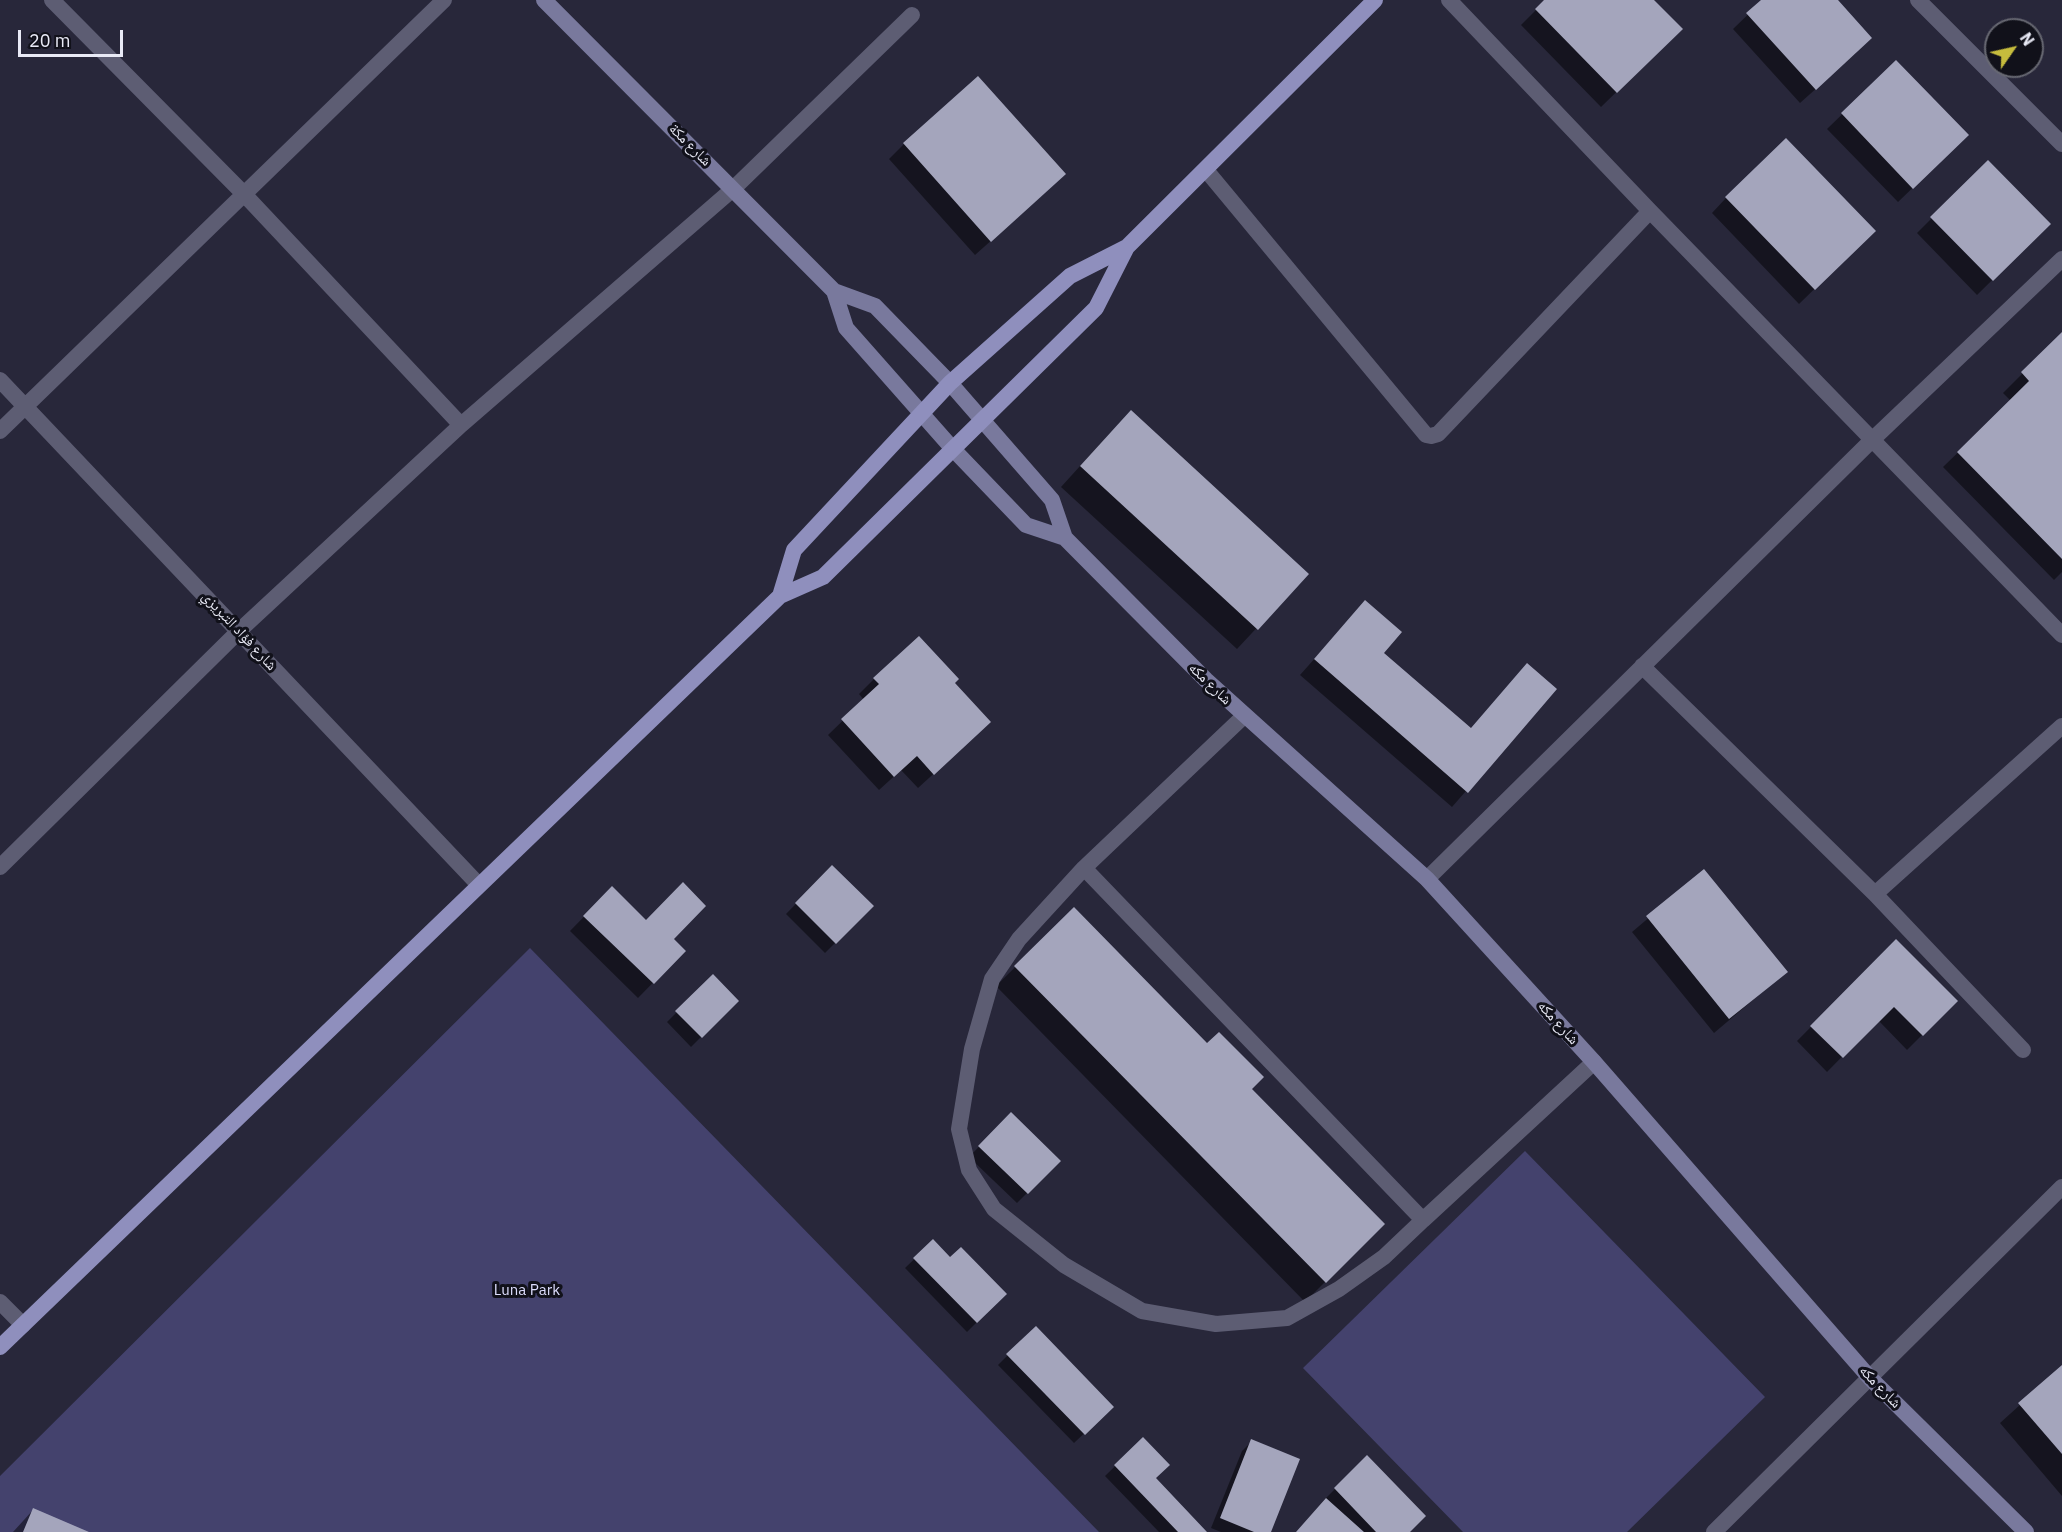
<!DOCTYPE html>
<html>
<head>
<meta charset="utf-8">
<style>
  body { margin:0 }
  #map { position:relative; width:2062px; height:1532px; overflow:hidden; background:#28273a; font-family:"IBM Plex Sans",sans-serif }
  canvas { display:block }
  .north { position:absolute; left:1984px; top:18px; width:60px; height:60px; box-sizing:border-box; background:#11111a; border:2px solid #676872; border-radius:50%; rotate:56deg; font-size:16px; font-weight:700; line-height:24px; text-align:center; color:#e9eaf6 }
  .north::after { content:''; display:block; margin:auto; width:21px; height:27px; background:#c6bc3d; clip-path:polygon(50% 0,100% 100%,50% 72%,0 100%) }
  .scale { position:absolute; left:18px; top:30px; width:105px; height:27px; box-sizing:border-box; border:3px solid #e9eaf6; border-top:0; padding-left:8px; font-size:18px; line-height:21px; white-space:nowrap; color:#e9eaf6; -webkit-text-stroke:4px #11111a; paint-order:stroke }
</style>
</head>
<body>
<div id="map">
<canvas width="2062" height="1532"></canvas>
<div class="north">N</div>
<div class="scale">20 m</div>
</div>
<script>
const g = document.querySelector('canvas').getContext('2d');
g.lineJoin = 'round';
function fillPath(path, color) { g.fillStyle = color; g.fill(path, 'evenodd'); }
const shape = rows => new Path2D(rows.map(r => 'M' + r).join(''));
function stroke(path, color, width, dash) { g.strokeStyle = color; g.lineWidth = width; g.lineCap = dash ? 'butt' : 'round'; g.setLineDash(dash || []); g.stroke(path); }
function write(font, color, halo, rows, align = 'center') {
  g.font = font + ' "IBM Plex Sans","Noto Naskh Arabic",sans-serif'; g.lineWidth = 6; g.setLineDash([]); g.textBaseline = 'middle'; g.strokeStyle = halo; g.fillStyle = color; for (const [text, x, y, turn = 0] of rows) {
    g.save(); g.translate(x, y); g.rotate((+turn || 0) * Math.PI / 180); g.textAlign = isNaN(turn) ? turn : align; if (halo) g.strokeText(text, 0, 0); g.fillText(text, 0, 0); g.restore();
  }
}
const green = shape([
  [530,948,1099,1532,0,1532,0,1476],
  [1525,1151,1765,1397,1627,1532,1463,1532,1303,1368]
]);
const shadow = shape([
  [1546,0,1652,0,1681,29,1601,107,1521,25],
  [1763,0,1836,0,1856,53,1800,103,1733,29],
  [1896,62,1952,150,1898,202,1827,129],
  [904,144,1049,189,975,255,889,159],
  [1988,162,2049,224,1977,295,1917,233],
  [1726,198,1874,231,1799,304,1712,213],
  [2062,334,2062,572,2054,580,1943,467,2011,401,2003,393],
  [1111,432,1307,574,1237,649,1061,487],
  [1365,602,1381,653,1470,729,1555,689,1452,807,1300,675],
  [874,679,953,683,974,737,918,788,901,770,879,790,828,735,864,700,859,694],
  [832,867,872,906,825,953,786,914],
  [1704,871,1786,972,1714,1033,1632,932],
  [612,888,646,922,672,939,684,951,638,998,570,931],
  [1074,909,1383,1224,1305,1302,996,986],
  [1896,941,1956,1001,1907,1050,1878,1020,1827,1072,1797,1041],
  [713,976,737,1001,691,1047,667,1022],
  [1011,1114,1059,1161,1017,1203,969,1157],
  [933,1241,950,1259,1005,1294,967,1332,905,1268],
  [1035,1328,1112,1407,1074,1443,998,1365],
  [2062,1367,2062,1496,2000,1423],
  [1143,1439,1154,1479,1205,1532,1159,1532,1105,1476],
  [1252,1441,1269,1532,1221,1532,1211,1528,1242,1451],
  [1367,1457,1408,1532,1297,1532,1325,1499],
  [33,1510,85,1532,13,1532]
]);
const building = shape([
  [1544,0,1654,0,1683,29,1617,93,1535,9],
  [1761,0,1838,0,1872,38,1816,90,1746,13],
  [1896,60,1969,135,1913,189,1841,113],
  [978,76,1066,174,991,242,903,143],
  [1786,138,1876,231,1815,290,1725,197],
  [1988,160,2051,224,1993,281,1930,217],
  [2062,332,2062,559,1957,452,2029,381,2021,372],
  [1131,410,1309,574,1258,630,1080,466],
  [1365,600,1402,632,1384,653,1471,728,1527,663,1557,689,1468,793,1314,659],
  [919,636,959,679,955,683,991,722,934,775,917,756,894,777,841,719,879,684,873,678],
  [832,865,874,906,836,944,795,903],
  [1704,869,1788,972,1729,1019,1646,916],
  [683,882,706,906,674,939,686,951,654,984,583,916,612,886,646,920],
  [1074,907,1207,1043,1219,1032,1264,1077,1252,1089,1385,1224,1326,1283,1014,966],
  [1896,939,1958,1001,1923,1036,1894,1007,1843,1058,1810,1026],
  [713,974,739,1001,702,1038,675,1011],
  [1011,1112,1061,1161,1028,1194,978,1146],
  [933,1239,950,1257,961,1247,1007,1294,977,1323,913,1258],
  [1036,1326,1114,1407,1085,1435,1006,1354],
  [2062,1365,2062,1454,2018,1403],
  [1143,1437,1170,1465,1156,1478,1207,1532,1178,1532,1114,1465],
  [1251,1439,1300,1459,1271,1532,1254,1532,1220,1518],
  [1367,1455,1426,1516,1410,1532,1376,1532,1334,1488],
  [1326,1498,1364,1532,1296,1532],
  [33,1508,89,1532,23,1532]
]);
const service = shape([
  [733,189,912,15],
  [1244,716,1084,868,1423,1220,1594,1062],
  [1084,868,1019,939,992,979,972,1049,959,1129,969,1170,994,1209,1064,1265,1142,1311,1216,1324,1287,1318,1339,1289,1384,1257,1423,1220]
]);
const minor = shape([
  [52,0,243,193,461,425],
  [1449,0,1650,211,2062,635],
  [1918,0,2062,144],
  [1206,170,1426,435,1431,436,1438,434,1650,211],
  [0,380,478,884],
  [0,431,444,0],
  [1642,666,1875,894,2023,1050],
  [0,867,239,631,461,425,733,189],
  [1427,879,1872,440,2062,259],
  [1875,894,2062,726]
]);
const tertiary = shape([
  [0,1302,23,1325],
  [1714,1532,2062,1187]
]);
const secondary = shape([
  [544,0,834,291,875,306,950,383,1052,500,1065,538],
  [834,291,846,328,952,448,1026,525,1065,538,1206,680,1427,879,1594,1062,1870,1378,2026,1532]
]);
const primary = shape([
  [780,596,794,550,950,383,1070,276,1127,247,1375,0],
  [0,1347,780,596,823,577,1096,308,1127,247]
]);
const streetNames = [
  ["شارع مكة",690,145,45],
  ["شارع فؤاد التبريزي",239,631,47],
  ["شارع مكه",1210,684,44],
  ["شارع مكه",1558,1023,48],
  ["شارع مكه",1880,1387,46]
];
const parkNames = [
  ["Luna Park",527,1291]
];
fillPath(green, '#44426d');
fillPath(shadow, '#0007');
fillPath(building, '#a4a5bc');
stroke(service, '#5d5d73', 16);
stroke(minor, '#5d5d73', 16);
stroke(tertiary, '#5d5d73', 16);
stroke(secondary, '#79799d', 16);
stroke(primary, '#8f8fbd', 16);
write('15px', '#e9eaf6', '#11111a', streetNames);
write('15px', '#ddddfd', '#11111a', parkNames);
</script>
</body>
</html>
